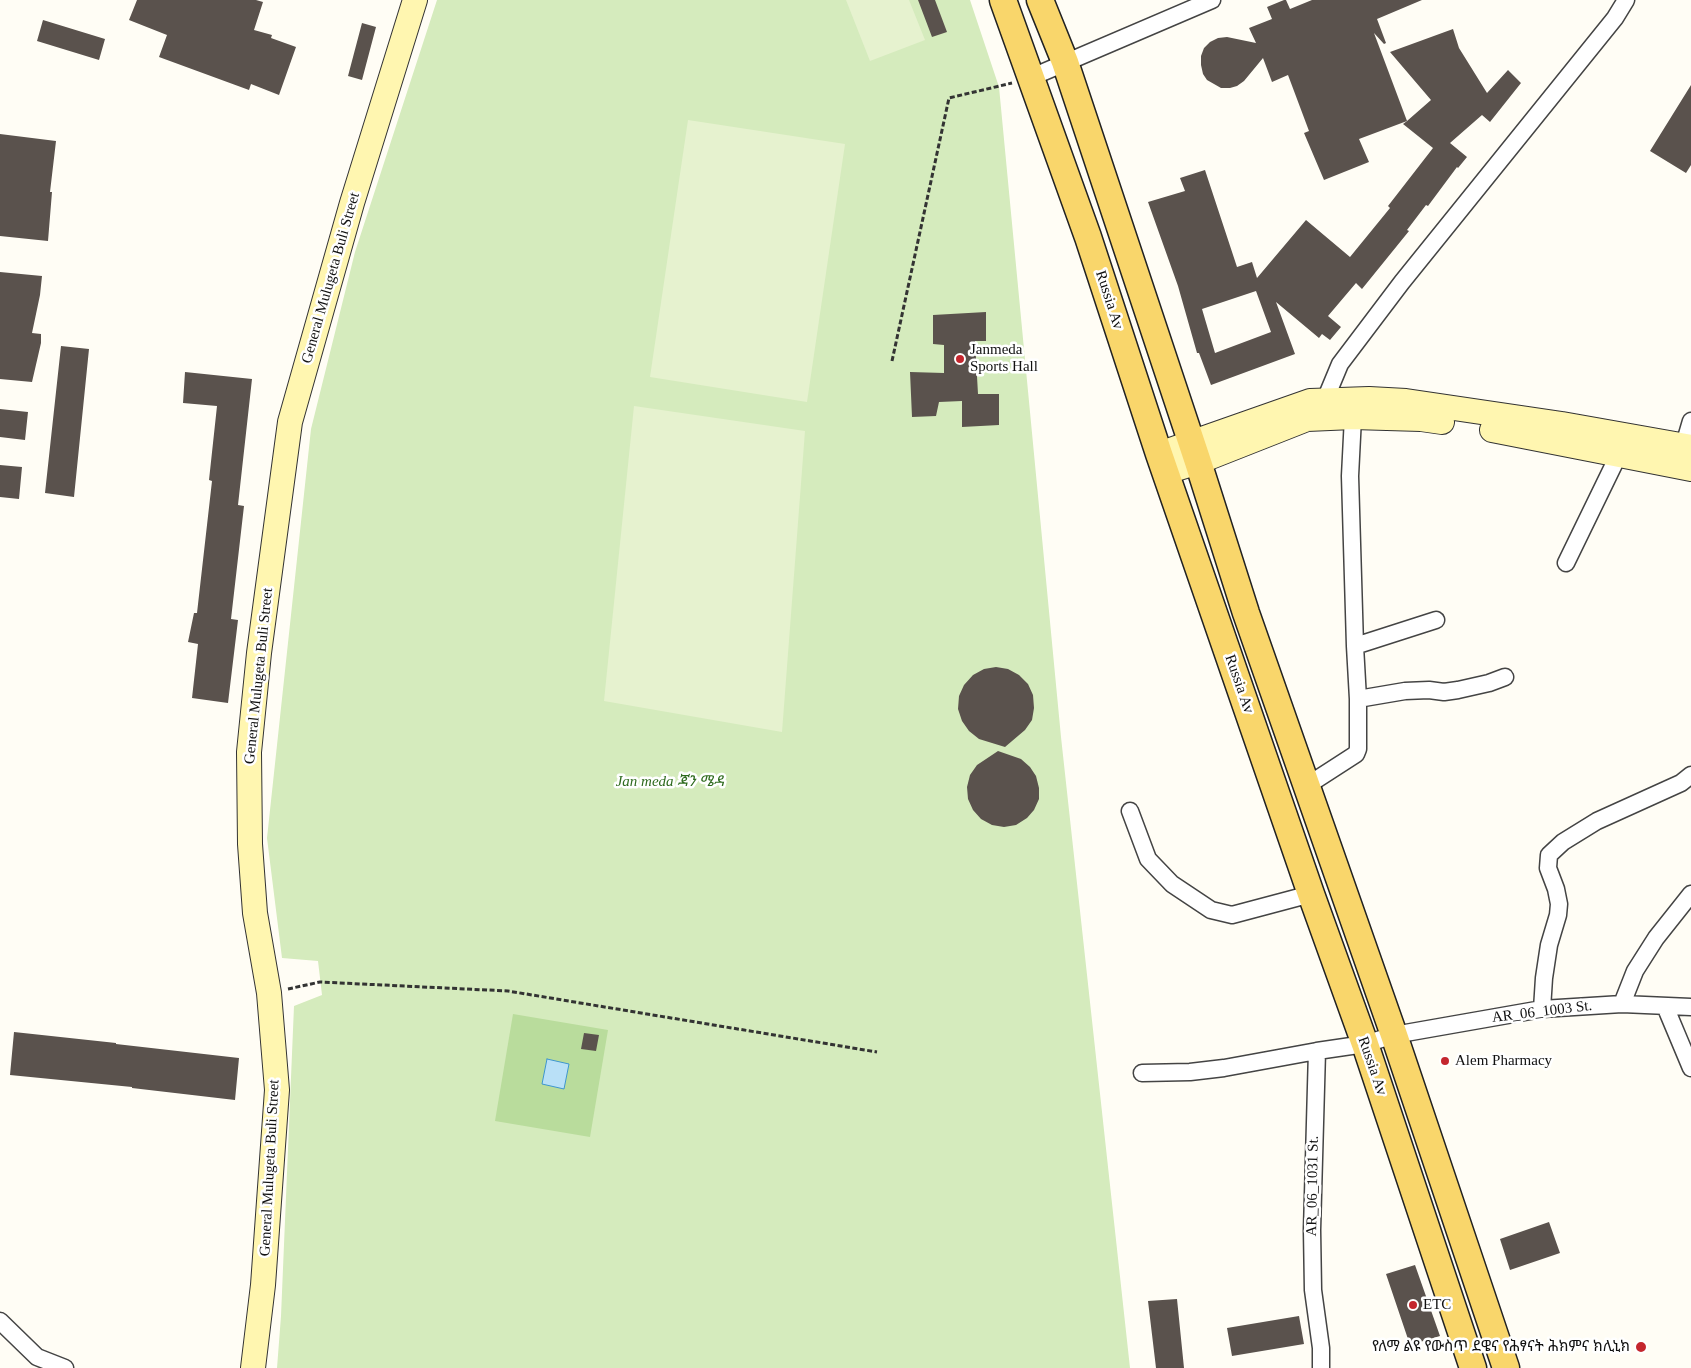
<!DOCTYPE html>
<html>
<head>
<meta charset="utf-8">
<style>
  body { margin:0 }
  canvas { display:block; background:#fffdf5 }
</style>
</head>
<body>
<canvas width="1691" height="1368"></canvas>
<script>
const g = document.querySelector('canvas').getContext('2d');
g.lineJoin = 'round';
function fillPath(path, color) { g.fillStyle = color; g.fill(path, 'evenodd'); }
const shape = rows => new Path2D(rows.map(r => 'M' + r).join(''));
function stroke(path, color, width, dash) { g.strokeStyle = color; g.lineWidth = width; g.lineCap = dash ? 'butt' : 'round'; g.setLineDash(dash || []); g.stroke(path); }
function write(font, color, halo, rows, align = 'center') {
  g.font = font + ' "Times New Roman","Noto Sans Ethiopic",serif'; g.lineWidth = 5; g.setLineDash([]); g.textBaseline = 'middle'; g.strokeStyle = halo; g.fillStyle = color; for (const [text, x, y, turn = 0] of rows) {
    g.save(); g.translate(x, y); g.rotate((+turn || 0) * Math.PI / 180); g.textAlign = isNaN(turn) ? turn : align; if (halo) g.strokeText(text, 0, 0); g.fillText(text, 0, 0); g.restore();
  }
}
const green = shape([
  [437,0,970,0,999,87,1061,737,1130,1368,277,1368,281,1316,294,1006,322,995,318,961,282,958,267,838,311,429,355,252]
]);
const forest = shape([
  [513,1014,608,1030,590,1137,495,1121]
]);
const pitch = shape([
  [846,0,909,0,925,40,870,61],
  [688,120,845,144,807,402,650,377],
  [634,406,805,431,782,732,604,701]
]);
const water = shape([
  [547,1059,569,1064,564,1089,542,1084,547,1059]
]);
const building = shape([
  [137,0,256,0,263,2,254,30,272,35,271,38,296,47,279,95,251,84,249,90,159,57,167,35,129,20],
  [918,0,935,0,947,32,932,37],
  [1284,0,1286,0,1290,9,1312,0,1422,0,1377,19,1386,43,1384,44,1374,33,1407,121,1431,100,1390,52,1453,29,1459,48,1487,93,1508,70,1521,83,1490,122,1482,115,1450,143,1467,157,1458,168,1457,167,1428,206,1426,205,1407,230,1409,231,1362,289,1356,283,1328,316,1341,327,1330,340,1322,334,1319,338,1276,302,1295,354,1211,385,1199,353,1197,353,1178,286,1148,202,1185,191,1180,178,1205,170,1237,267,1252,262,1257,278,1306,220,1350,257,1390,208,1388,206,1433,148,1403,124,1407,121,1359,139,1369,162,1324,180,1304,133,1309,131,1288,75,1272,82,1263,58,1244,81,1237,86,1230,88,1221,88,1207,80,1203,74,1201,65,1201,56,1204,48,1210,42,1218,38,1227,37,1256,43,1249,28,1272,19,1267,7],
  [1256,291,1271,332,1215,353,1202,309],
  [43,20,105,39,99,60,37,41],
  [362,23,376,27,362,80,348,76],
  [1691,85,1691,165,1686,173,1650,151],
  [0,134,56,141,50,192,52,192,48,241,0,236],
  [0,272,42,276,40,295,32,333,41,334,41,343,32,382,0,379],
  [986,312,986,341,975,341,978,394,999,394,999,425,962,427,962,401,939,402,936,416,912,417,910,372,944,373,944,345,933,344,933,315],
  [61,346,89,349,74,497,45,493],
  [185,372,252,379,238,505,244,506,231,619,238,620,228,703,192,698,198,644,188,642,194,613,197,613,212,481,209,480,217,406,183,403],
  [0,409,28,412,25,440,0,437],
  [0,465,22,467,19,499,0,497],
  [996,667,1008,669,1019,675,1028,684,1033,695,1034,708,1032,720,1025,730,1005,747,979,739,969,731,962,721,958,709,959,696,964,685,973,675,984,669],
  [998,751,1021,759,1030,767,1036,776,1039,788,1039,799,1034,810,1027,818,1016,825,1004,827,992,825,981,819,973,810,968,799,967,787,970,775,977,765],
  [14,1032,116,1043,116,1044,239,1058,235,1100,132,1088,132,1087,10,1075],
  [584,1033,599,1035,596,1051,581,1049],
  [1549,1222,1560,1253,1510,1270,1500,1239],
  [1415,1265,1440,1336,1410,1345,1386,1274],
  [1177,1299,1184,1368,1156,1368,1148,1301],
  [1299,1316,1304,1344,1232,1356,1227,1328]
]);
const path = shape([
  [892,361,949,98,1012,83],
  [288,989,320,982,508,991,877,1052]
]);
const street = shape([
  [1032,77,1212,0],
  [1324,408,1325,400,1340,364,1402,282,1615,18,1626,0],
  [1681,455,1691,421],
  [1566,563,1619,454],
  [1355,646,1436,620],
  [1358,699,1405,691,1429,690,1444,692,1458,690,1489,683,1505,677],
  [1308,785,1356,754,1358,749,1358,699,1355,646,1350,476,1353,417],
  [1130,811,1148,859,1172,884,1211,910,1232,915,1311,894],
  [1622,1004,1635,971,1656,938,1691,894],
  [1665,1006,1691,1068],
  [1542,1009,1544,978,1549,945,1558,915,1559,904,1556,889,1548,868,1549,855,1563,842,1597,821,1681,783,1691,775],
  [1142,1073,1190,1072,1224,1068,1317,1051],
  [0,1321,37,1357,65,1368],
  [1321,1368,1321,1348,1313,1290,1312,1230,1317,1051,1365,1044,1394,1035,1542,1009,1622,1004,1691,1007]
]);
const secondary = shape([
  [1492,430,1691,469],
  [1159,454,1310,401,1369,399,1406,401,1562,424,1691,447],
  [1166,472,1198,462,1307,419,1353,417,1421,419,1442,422],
  [253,1368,263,1285,277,1090,269,993,255,913,250,844,249,752,259,653,290,422,352,203,415,0]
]);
const primary = shape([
  [1003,0,1088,237,1159,454,1311,894,1365,1044,1473,1368],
  [1040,0,1065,62,1198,462,1246,613,1394,1035,1506,1368]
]);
const markers = [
  [960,359,5,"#c4262e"],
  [1445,1061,5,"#c4262e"],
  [1413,1305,5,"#c4262e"],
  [1641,1347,6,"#c4262e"]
];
const streetNames = [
  ["General Mulugeta Buli Street",331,278,-74],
  ["Russia Av",1109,300,72],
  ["General Mulugeta Buli Street",259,676,-84],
  ["Russia Av",1239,684,71],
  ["AR_06_1003 St.",1542,1012,-7],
  ["Russia Av",1372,1066,71],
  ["General Mulugeta Buli Street",270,1168,-87],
  ["AR_06_1031 St.",1313,1186,-89]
];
const poiNames = [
  ["Janmeda",970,350],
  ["Sports Hall",970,367],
  ["Alem Pharmacy",1455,1061],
  ["ETC",1423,1305],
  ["የለማ ልዩ የውስጥ ደዌና የሕፃናት ሕክምና ክሊኒክ",1630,1347,"right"]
];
const parkNames = [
  ["Jan meda ጃን ሜዳ",670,782]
];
fillPath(green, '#d5ebbd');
fillPath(forest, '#b9dc9c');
fillPath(pitch, '#e6f2cf');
fillPath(water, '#b9e0f7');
stroke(water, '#3f96cf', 1);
fillPath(building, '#5a524d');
stroke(street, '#444', 19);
stroke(secondary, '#333', 26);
stroke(primary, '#222', 29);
stroke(path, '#333', 3, [5, 2.5]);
stroke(street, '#fff', 16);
stroke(secondary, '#fff6b0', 24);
stroke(primary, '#f9d66b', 26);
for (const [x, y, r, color] of markers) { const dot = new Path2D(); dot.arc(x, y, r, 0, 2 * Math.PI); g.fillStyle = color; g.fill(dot); stroke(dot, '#fff', 2); }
write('15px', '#111', '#fff', streetNames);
write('15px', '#111', '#fff', poiNames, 'left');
write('italic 15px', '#2f6b1f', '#fff', parkNames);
</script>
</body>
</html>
